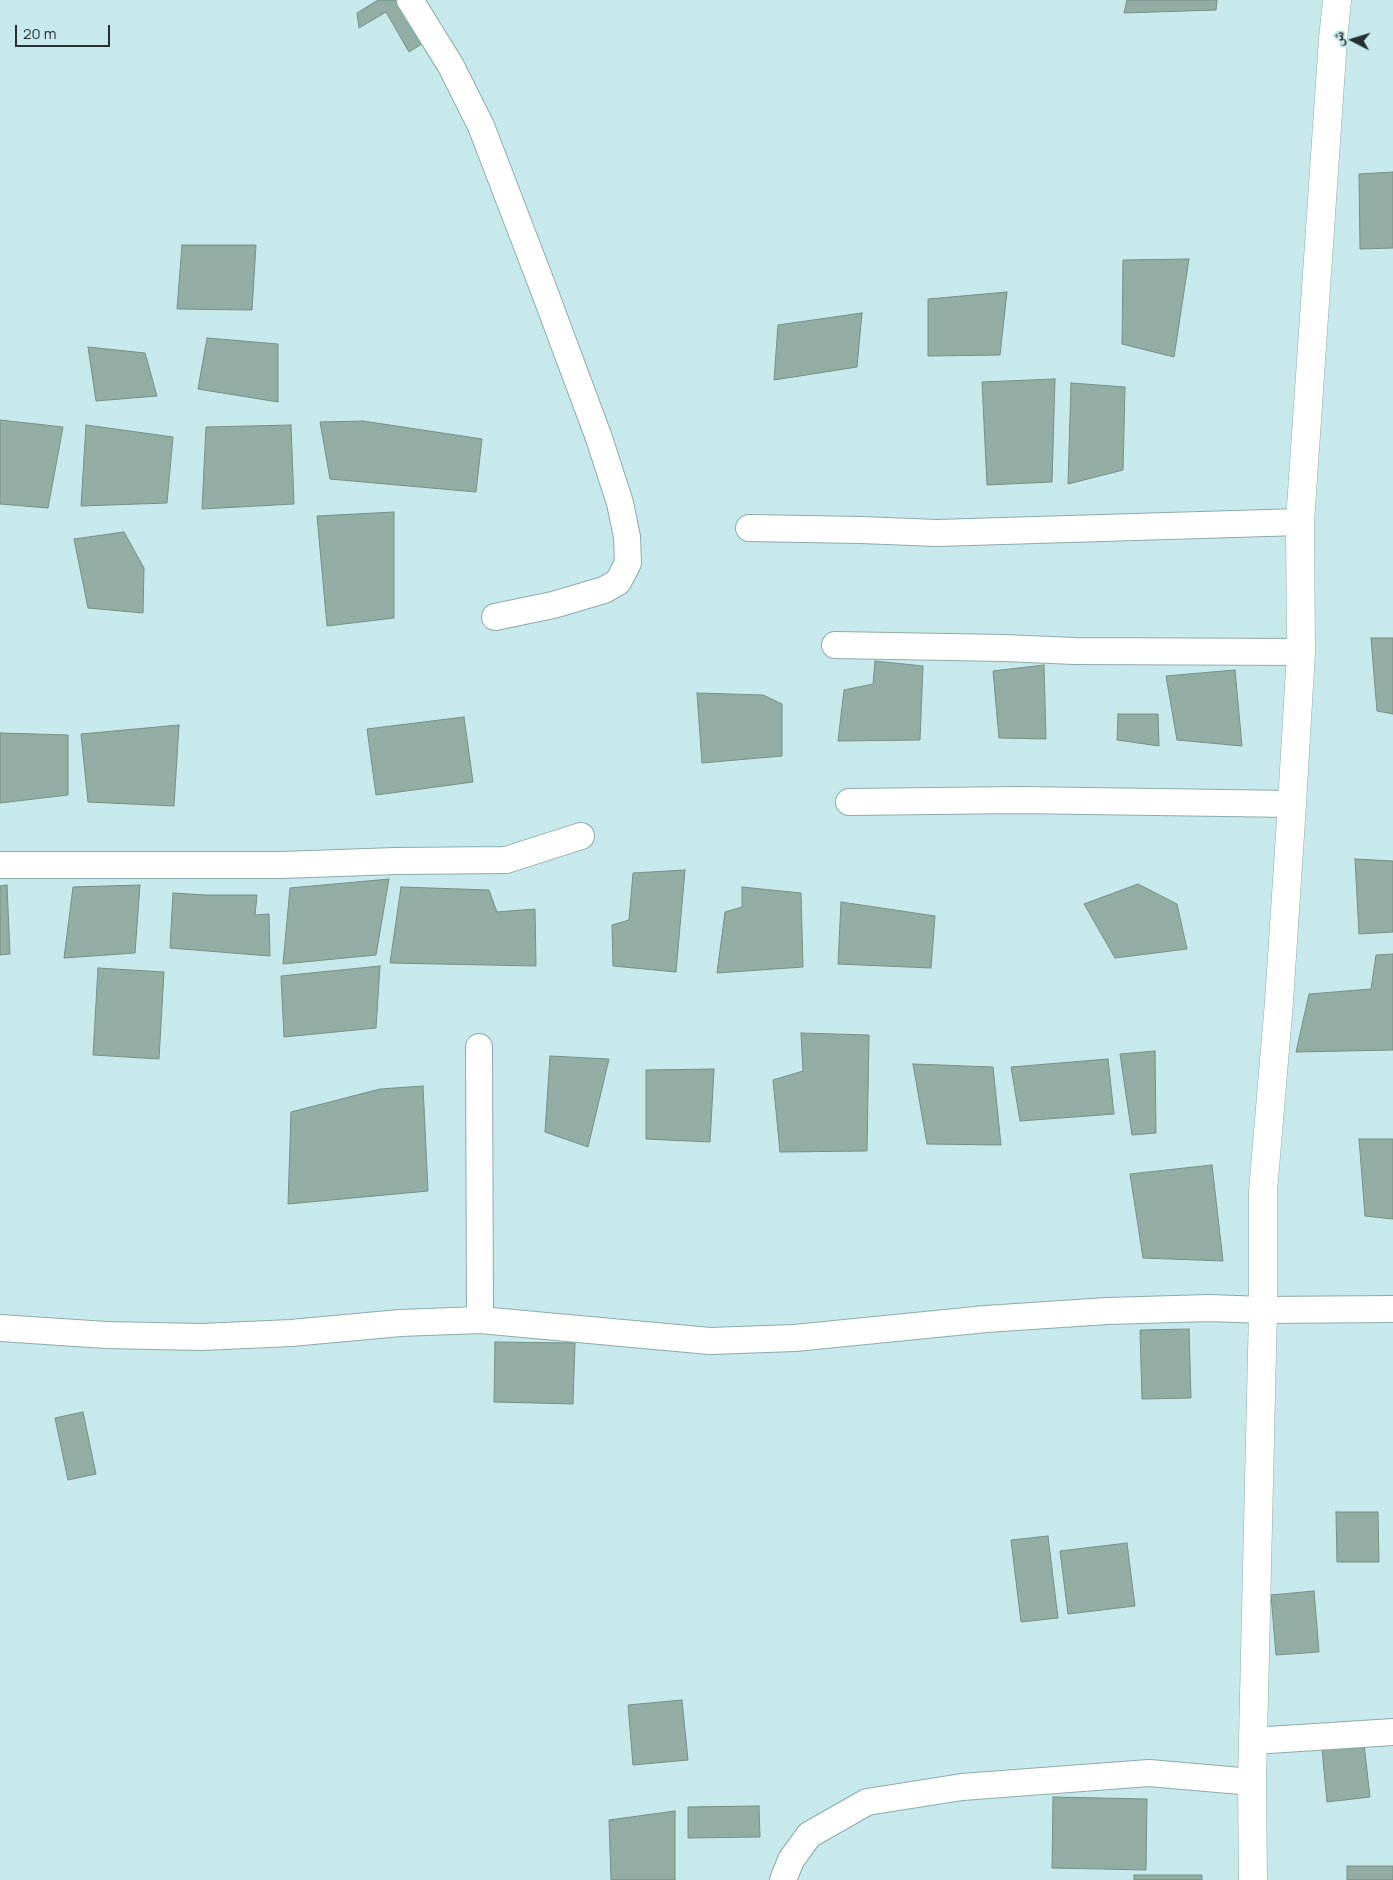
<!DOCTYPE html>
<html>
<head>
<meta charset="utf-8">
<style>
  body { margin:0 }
  #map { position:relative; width:1393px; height:1880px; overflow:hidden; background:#c8e9eb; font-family:Manrope,"Noto Naskh Arabic",sans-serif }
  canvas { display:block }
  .north { position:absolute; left:1328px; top:15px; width:50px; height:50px; -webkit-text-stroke:4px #c8e9eb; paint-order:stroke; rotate:275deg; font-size:14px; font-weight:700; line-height:20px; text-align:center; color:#243031 }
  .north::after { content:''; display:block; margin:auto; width:18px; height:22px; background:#243031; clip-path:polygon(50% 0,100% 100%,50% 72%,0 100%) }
  .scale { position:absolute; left:15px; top:25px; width:95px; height:22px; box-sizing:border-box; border:2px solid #243031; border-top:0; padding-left:6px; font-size:15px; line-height:18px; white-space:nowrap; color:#243031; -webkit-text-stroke:4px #c8e9eb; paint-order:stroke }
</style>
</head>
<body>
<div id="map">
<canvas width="1393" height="1880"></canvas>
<div class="north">ش</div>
<div class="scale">20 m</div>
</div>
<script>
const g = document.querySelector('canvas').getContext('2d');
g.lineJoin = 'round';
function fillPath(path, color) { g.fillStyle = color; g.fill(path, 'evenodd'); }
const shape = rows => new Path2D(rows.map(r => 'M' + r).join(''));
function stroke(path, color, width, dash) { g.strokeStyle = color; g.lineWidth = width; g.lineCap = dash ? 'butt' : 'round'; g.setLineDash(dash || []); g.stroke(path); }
const building = shape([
  [378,0,401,0,425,42,409,52,386,12,359,28,357,13,378,0],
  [1127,0,1217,0,1216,10,1124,13,1127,0],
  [1393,172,1393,248,1360,249,1359,174,1393,172],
  [182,245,256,245,252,310,177,309,182,245],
  [1189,259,1174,357,1122,344,1123,260,1189,259],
  [1007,292,1000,355,928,356,928,299,1007,292],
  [862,313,857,367,774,380,778,325,862,313],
  [207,338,278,344,278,402,198,389,207,338],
  [88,347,145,353,157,396,96,401,88,347],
  [1055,379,1052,482,987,485,982,382,1055,379],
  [1071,383,1125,387,1123,470,1068,484,1071,383],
  [0,420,63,427,48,508,0,504,0,420],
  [363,421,482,439,476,492,330,479,320,422,363,421],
  [86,425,173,437,167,503,81,506,86,425],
  [291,425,294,504,202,509,206,427,291,425],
  [394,512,394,618,327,626,317,516,394,512],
  [124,532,144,568,143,613,88,608,74,539,124,532],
  [1371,638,1393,638,1393,714,1377,711,1371,638],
  [875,661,923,666,920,740,838,741,844,690,873,684,875,661],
  [1044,665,1046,739,999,738,993,671,1044,665],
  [1235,670,1242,746,1177,740,1166,676,1235,670],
  [697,693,763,695,782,704,782,756,702,763,697,693],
  [1118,714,1158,714,1159,746,1117,740,1118,714],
  [464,717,473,782,376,795,367,729,464,717],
  [179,725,174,806,88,802,81,734,179,725],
  [0,733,68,735,68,795,0,803,0,733],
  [1355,859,1393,861,1393,932,1359,934,1355,859],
  [685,870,676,972,613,966,612,925,629,920,633,873,685,870],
  [389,879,376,955,283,964,290,888,389,879],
  [1138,884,1177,904,1187,949,1115,958,1084,904,1138,884],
  [7,885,10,954,0,955,0,886,7,885],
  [140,885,135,953,64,958,73,887,140,885],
  [401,887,489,890,497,912,535,909,536,966,390,963,401,887],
  [742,887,801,893,803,967,717,973,725,912,742,907,742,887],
  [173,893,206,895,257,895,255,915,269,914,270,956,170,948,173,893],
  [841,902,935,916,931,968,838,964,841,902],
  [1393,954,1393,1050,1296,1052,1309,994,1371,989,1376,955,1393,954],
  [380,966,376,1028,284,1037,281,976,380,966],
  [98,968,164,972,159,1059,93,1055,98,968],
  [801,1033,869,1035,867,1151,780,1152,773,1080,803,1071,801,1033],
  [1155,1051,1156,1133,1132,1135,1120,1054,1155,1051],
  [550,1056,609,1059,588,1147,545,1132,550,1056],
  [1108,1059,1114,1114,1020,1121,1011,1067,1108,1059],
  [913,1064,993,1067,1001,1145,927,1144,913,1064],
  [714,1069,710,1142,646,1139,646,1070,714,1069],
  [423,1086,428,1191,288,1204,291,1112,380,1089,423,1086],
  [1359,1139,1393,1139,1393,1219,1365,1216,1359,1139],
  [1212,1165,1223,1261,1143,1258,1130,1174,1212,1165],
  [1189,1329,1191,1398,1142,1399,1140,1330,1189,1329],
  [495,1342,575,1343,573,1404,494,1402,495,1342],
  [83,1412,96,1474,68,1480,55,1418,83,1412],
  [1336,1512,1378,1512,1379,1562,1337,1562,1336,1512],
  [1048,1536,1058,1618,1021,1622,1011,1540,1048,1536],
  [1127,1543,1135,1606,1068,1614,1060,1551,1127,1543],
  [1314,1591,1319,1652,1276,1655,1271,1595,1314,1591],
  [682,1700,688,1760,633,1765,628,1705,682,1700],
  [1364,1744,1370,1797,1327,1802,1322,1749,1364,1744],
  [1053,1797,1147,1799,1146,1870,1052,1868,1053,1797],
  [759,1806,760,1837,688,1838,688,1807,759,1806],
  [675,1811,675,1880,611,1880,609,1820,675,1811],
  [1347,1866,1393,1866,1393,1880,1347,1880,1347,1866],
  [1134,1875,1202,1875,1202,1880,1134,1880,1134,1875]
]);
const minor = shape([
  [410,0,451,66,481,126,542,285,599,438,620,503,627,537,628,563,618,582,604,590,553,605,495,617],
  [749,528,861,530,937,533,1300,522],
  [835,645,1004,648,1075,651,1301,652],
  [849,802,1019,800,1292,804],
  [0,865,281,865,396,861,506,860,581,836],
  [479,1047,480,1320],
  [0,1328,106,1335,202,1337,291,1333,400,1323,480,1320,710,1341,795,1338,986,1319,1107,1311,1209,1308,1263,1310,1393,1309],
  [1253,1741,1393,1732],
  [783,1880,791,1860,809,1835,867,1802,962,1787,1149,1773,1252,1782]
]);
const tertiary = shape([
  [1253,1880,1252,1782,1263,1310,1263,1191,1279,1002,1292,804,1301,652,1300,522,1333,39,1337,0]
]);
fillPath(building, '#92aea4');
stroke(building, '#748f86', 1);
stroke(minor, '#8cabad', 28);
stroke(tertiary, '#8cabad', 29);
stroke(minor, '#fff', 26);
stroke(tertiary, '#fff', 28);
</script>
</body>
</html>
